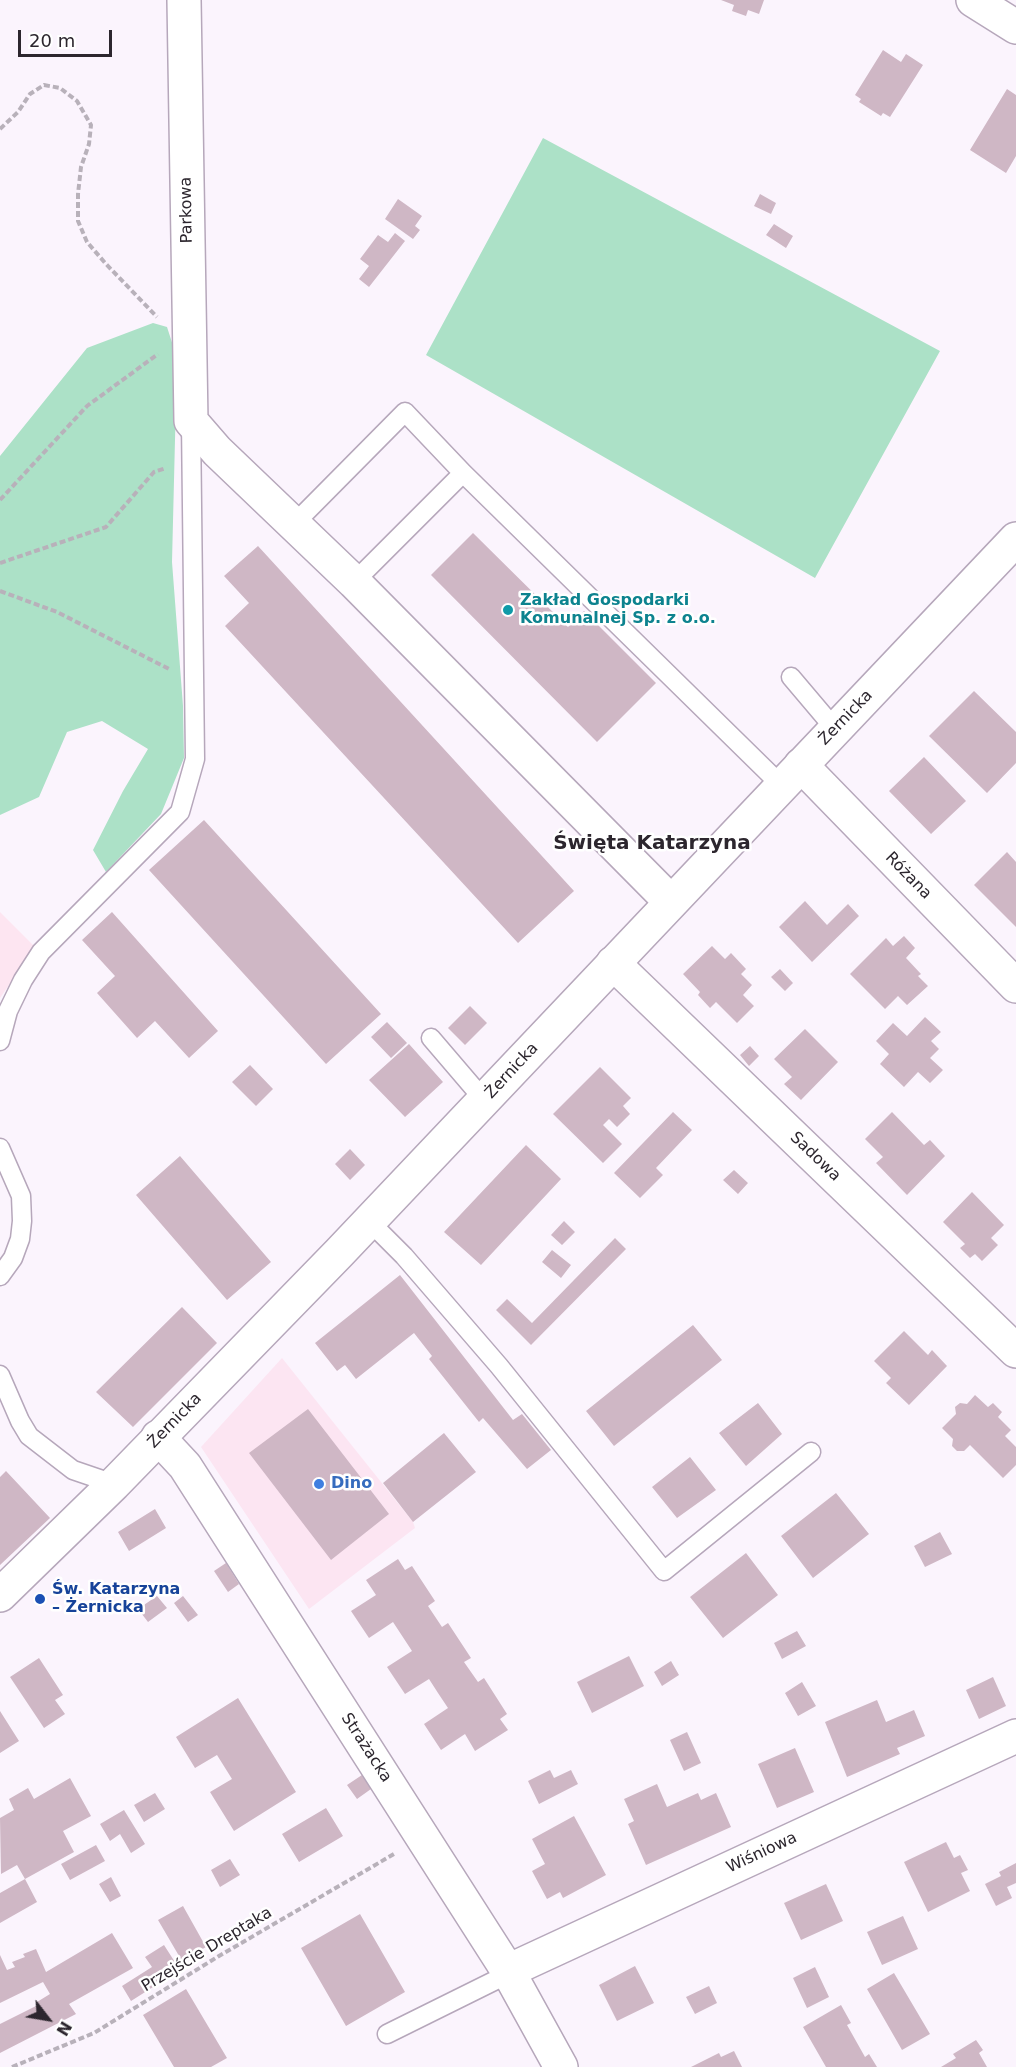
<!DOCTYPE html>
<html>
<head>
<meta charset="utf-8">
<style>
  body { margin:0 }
  #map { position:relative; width:1016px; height:2067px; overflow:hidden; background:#fbf4fd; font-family:"DejaVu Sans",sans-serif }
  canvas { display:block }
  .north { position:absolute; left:18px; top:1989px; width:60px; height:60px; -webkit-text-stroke:4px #fff; paint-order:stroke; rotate:121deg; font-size:16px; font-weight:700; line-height:24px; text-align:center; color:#2c262e }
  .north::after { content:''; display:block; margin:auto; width:21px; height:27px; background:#2c262e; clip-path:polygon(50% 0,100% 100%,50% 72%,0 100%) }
  .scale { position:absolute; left:18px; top:30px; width:94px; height:27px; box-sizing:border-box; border:3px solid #2c262e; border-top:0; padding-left:8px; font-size:18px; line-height:21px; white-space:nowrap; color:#2c262e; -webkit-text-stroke:4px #fff; paint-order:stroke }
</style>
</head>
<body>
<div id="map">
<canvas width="1016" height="2067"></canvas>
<div class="north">N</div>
<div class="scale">20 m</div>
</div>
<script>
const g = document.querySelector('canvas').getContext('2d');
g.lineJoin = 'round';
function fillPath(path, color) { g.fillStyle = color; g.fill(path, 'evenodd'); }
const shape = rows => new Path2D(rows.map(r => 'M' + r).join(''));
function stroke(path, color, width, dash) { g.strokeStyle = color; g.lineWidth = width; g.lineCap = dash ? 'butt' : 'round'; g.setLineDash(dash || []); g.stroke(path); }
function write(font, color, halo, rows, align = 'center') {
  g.font = font + ' "DejaVu Sans",sans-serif'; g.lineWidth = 5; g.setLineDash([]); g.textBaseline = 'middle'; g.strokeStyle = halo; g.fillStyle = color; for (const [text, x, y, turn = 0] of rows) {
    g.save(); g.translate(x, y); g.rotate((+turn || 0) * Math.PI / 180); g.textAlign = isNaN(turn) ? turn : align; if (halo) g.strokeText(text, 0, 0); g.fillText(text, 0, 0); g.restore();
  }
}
const commercial = shape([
  [282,1358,413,1522,415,1528,309,1609,201,1447]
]);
const education = shape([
  [0,912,35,947,0,998]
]);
const green = shape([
  [543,138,940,351,815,578,426,355],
  [153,323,167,327,177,358,172,562,183,706,184,758,161,814,106,872,93,850,123,791,148,749,102,721,67,732,39,797,0,815,0,456,87,348]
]);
const building = shape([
  [721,0,764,0,759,14,748,10,746,16,732,11,734,5],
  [883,50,901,62,906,54,923,65,890,117,883,113,881,116,859,102,861,99,855,95],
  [1007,89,1016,95,1016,156,1006,173,970,150],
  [760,194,776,203,771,214,754,206],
  [398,199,422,216,415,226,420,230,413,239,385,219],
  [774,224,793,236,786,248,766,235],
  [395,233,405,241,369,287,359,279,369,266,360,259,378,235,388,242],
  [473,533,568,627,584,611,656,683,597,742,431,575],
  [258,546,574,891,518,943,225,626,249,603,224,576],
  [974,691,1016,732,1016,763,987,793,929,736],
  [924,757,966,801,931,834,889,791],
  [204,820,381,1014,326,1064,149,870],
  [1007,852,1016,862,1016,927,974,885],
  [805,901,827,925,848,904,859,916,812,962,779,927],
  [112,912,218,1031,189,1058,155,1021,137,1038,97,993,115,976,82,940],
  [904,936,915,948,906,958,921,974,918,976,928,986,907,1005,898,996,885,1009,850,974,886,938,893,946],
  [712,946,725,959,731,953,746,969,741,974,752,985,743,995,754,1006,737,1023,716,1002,710,1008,698,995,700,992,683,974],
  [780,969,793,983,785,991,771,977],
  [470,1006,487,1023,465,1045,448,1028],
  [925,1017,941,1032,931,1041,939,1049,930,1058,943,1070,930,1083,918,1072,904,1087,880,1064,889,1054,876,1041,893,1023,907,1036],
  [387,1022,407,1043,391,1058,371,1037],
  [805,1029,838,1062,801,1100,784,1084,792,1077,774,1059],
  [409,1044,443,1082,405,1117,369,1080],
  [750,1046,759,1056,749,1066,740,1055],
  [250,1065,273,1089,256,1106,232,1082],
  [600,1067,631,1098,623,1106,630,1114,617,1127,609,1119,603,1125,622,1144,603,1163,553,1114],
  [673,1112,692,1130,656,1168,663,1175,640,1198,614,1173],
  [892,1112,924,1145,930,1140,945,1156,907,1195,876,1163,883,1157,865,1139],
  [526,1145,561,1179,481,1265,444,1232],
  [350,1149,365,1165,350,1180,335,1164],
  [180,1156,271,1262,227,1300,136,1195],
  [734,1170,748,1183,738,1194,723,1180],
  [972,1192,1004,1225,991,1238,998,1245,982,1261,975,1254,970,1258,960,1248,965,1244,943,1222],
  [564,1221,575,1232,562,1245,551,1235],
  [615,1238,626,1249,531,1345,496,1310,507,1299,532,1323],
  [552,1250,571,1265,561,1278,542,1262],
  [400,1275,513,1420,522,1414,551,1450,527,1469,483,1418,479,1422,429,1359,432,1356,414,1333,356,1379,345,1365,337,1371,315,1343],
  [182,1307,217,1343,133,1427,96,1392],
  [693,1325,722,1360,614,1446,586,1411],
  [904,1331,928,1355,932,1350,947,1366,909,1405,886,1383,891,1378,874,1361],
  [975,1395,988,1407,993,1403,1002,1412,998,1417,1011,1430,1005,1436,1016,1447,1016,1465,1003,1478,970,1445,964,1451,957,1451,952,1446,953,1439,942,1428,956,1414,955,1407,960,1403,967,1404],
  [758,1403,782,1434,746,1466,719,1433],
  [308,1409,389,1514,331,1560,249,1453],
  [444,1433,476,1472,413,1522,383,1483],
  [690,1457,716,1490,677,1518,652,1487],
  [6,1471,50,1518,0,1565,0,1477],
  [836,1493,869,1534,813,1578,781,1536],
  [155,1509,166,1528,129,1551,118,1532],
  [940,1532,952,1554,925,1567,914,1546],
  [746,1553,778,1595,723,1638,690,1597],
  [398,1559,405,1570,412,1566,435,1601,428,1606,442,1627,448,1623,471,1658,464,1662,478,1682,484,1678,507,1714,500,1719,508,1730,475,1751,465,1734,441,1750,424,1724,448,1708,438,1693,429,1679,405,1694,387,1667,412,1651,393,1622,369,1638,351,1611,376,1595,366,1580],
  [226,1563,239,1584,228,1592,214,1571],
  [157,1596,167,1608,148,1622,138,1609],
  [183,1596,198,1615,188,1622,174,1603],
  [797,1631,806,1646,782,1659,774,1643],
  [629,1656,644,1686,592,1713,577,1682],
  [39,1658,63,1695,55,1700,65,1714,44,1728,10,1677],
  [671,1661,679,1675,662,1686,654,1672],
  [993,1677,1006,1706,979,1719,966,1690],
  [802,1682,816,1706,798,1716,785,1693],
  [238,1698,296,1792,234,1831,210,1792,232,1779,217,1755,195,1768,176,1737],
  [877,1700,886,1722,914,1710,925,1736,897,1748,900,1754,847,1777,825,1722],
  [0,1711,19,1741,0,1753],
  [687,1732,701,1763,684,1771,670,1740],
  [795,1748,814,1792,777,1808,758,1764],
  [550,1770,554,1778,571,1770,578,1784,539,1804,528,1781],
  [362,1775,371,1789,357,1799,347,1785],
  [70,1778,91,1816,63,1831,74,1852,25,1879,17,1865,1,1874,0,1818,14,1810,9,1799,28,1788,34,1799],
  [657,1784,667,1807,698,1793,701,1800,716,1793,731,1827,646,1865,628,1824,634,1821,624,1799],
  [155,1793,165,1809,144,1822,134,1805],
  [326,1808,343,1836,299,1862,282,1834],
  [124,1810,145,1844,131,1853,120,1834,110,1841,100,1824],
  [574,1816,606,1875,563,1898,560,1892,547,1899,532,1871,545,1864,532,1839],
  [946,1842,954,1858,960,1855,968,1870,961,1873,970,1891,928,1912,904,1862],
  [96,1845,105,1861,70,1880,61,1864],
  [230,1859,240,1875,220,1887,211,1870],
  [1016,1863,1016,1883,1007,1887,1012,1898,996,1906,985,1884,1001,1876,999,1872],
  [111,1877,121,1896,110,1902,99,1884],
  [25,1879,37,1902,0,1923,0,1893],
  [826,1884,843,1921,801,1940,784,1903],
  [183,1906,206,1947,182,1961,158,1920],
  [360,1914,405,1992,346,2026,301,1948],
  [903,1916,918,1949,882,1965,867,1932],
  [112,1933,133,1968,69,2004,76,2014,0,2053,0,2024,38,2005,37,2002,50,1994,43,1982,0,2003,0,1955,7,1970,15,1967,12,1962,25,1957,23,1954,36,1949,46,1972],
  [164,1945,180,1970,131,2001,122,1986,152,1967,145,1957],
  [635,1966,654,2003,617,2021,599,1985],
  [815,1967,829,1997,807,2008,793,1978],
  [894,1973,930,2034,902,2050,867,1989],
  [709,1986,717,2003,695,2014,686,1997],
  [186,1989,227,2058,211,2067,174,2067,143,2015],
  [841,2005,851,2023,847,2025,865,2057,869,2054,877,2067,826,2067,803,2027],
  [976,2040,983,2050,979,2053,987,2067,941,2067,956,2058,953,2054],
  [734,2051,742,2067,691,2067,719,2053,721,2057]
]);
const path = shape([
  [0,129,18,112,30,94,44,85,60,88,77,101,91,125,89,144,81,167,78,194,78,221,87,242,106,264,157,317],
  [0,500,87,406,158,354],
  [0,563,106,527,154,472,166,468],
  [0,591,57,612,171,670],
  [12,2067,94,2033,219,1956,394,1854]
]);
const service = shape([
  [294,524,405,412,463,473],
  [354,582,463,473,781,785],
  [791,677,835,729],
  [431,1038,484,1100],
  [0,1041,8,1011,23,980,41,952,180,812,195,759,191,422],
  [0,1148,21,1196,22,1221,20,1239,13,1258,0,1276],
  [369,1221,404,1256,499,1366,664,1571,811,1452],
  [0,1375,20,1421,29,1436,73,1470,114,1484],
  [387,2034,496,1980,508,1971]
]);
const minor = shape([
  [184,0,191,421,217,451,354,582,671,902],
  [973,0,1016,27],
  [801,765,1016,986],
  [613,963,1016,1351],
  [158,1437,185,1466,508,1971,561,2067],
  [508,1971,1016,1736]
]);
const tertiary = shape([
  [0,1595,114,1484,339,1253,1016,539]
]);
const markers = [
  [508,610,6,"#0f9aa8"],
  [319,1484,6,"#3f7fe0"],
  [40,1599,6,"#1a4fb4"]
];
const streetNames = [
  ["Parkowa",187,210,-91],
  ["Żernicka",846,718,-46],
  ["Różana",908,876,46],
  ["Żernicka",512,1071,-47],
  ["Sadowa",815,1157,44],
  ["Żernicka",175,1421,-46],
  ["Strażacka",366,1748,57],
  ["Wiśniowa",762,1853,-25],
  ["Przejście Dreptaka",207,1950,-31]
];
const cultureNames = [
  ["Zakład Gospodarki",520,601],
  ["Komunalnej Sp. z o.o.",520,619]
];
const shopNames = [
  ["Dino",331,1484]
];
const transitNames = [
  ["Św. Katarzyna",52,1590],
  ["– Żernicka",52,1608]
];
const quarterNames = [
  ["Święta Katarzyna",652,844]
];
fillPath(commercial, '#fce5f2');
fillPath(education, '#fde5f1');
fillPath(green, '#ace1c7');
fillPath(building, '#cfb7c5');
stroke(service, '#b6a7bb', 21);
stroke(minor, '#b6a7bb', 36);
stroke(tertiary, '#b6a7bb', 36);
stroke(path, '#b8b1ba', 4, [6, 3]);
stroke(service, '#fff', 18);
stroke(minor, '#fff', 33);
stroke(tertiary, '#fff', 33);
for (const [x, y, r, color] of markers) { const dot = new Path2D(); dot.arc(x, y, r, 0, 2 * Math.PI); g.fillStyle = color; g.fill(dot); stroke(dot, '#fff', 2); }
write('16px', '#2c262e', '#fff', streetNames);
write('bold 16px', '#0d838f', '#fff', cultureNames, 'left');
write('bold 16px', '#366cbe', '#fff', shopNames, 'left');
write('bold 16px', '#164399', '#fff', transitNames, 'left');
write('bold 20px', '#2c262e', '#fff', quarterNames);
</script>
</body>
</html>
